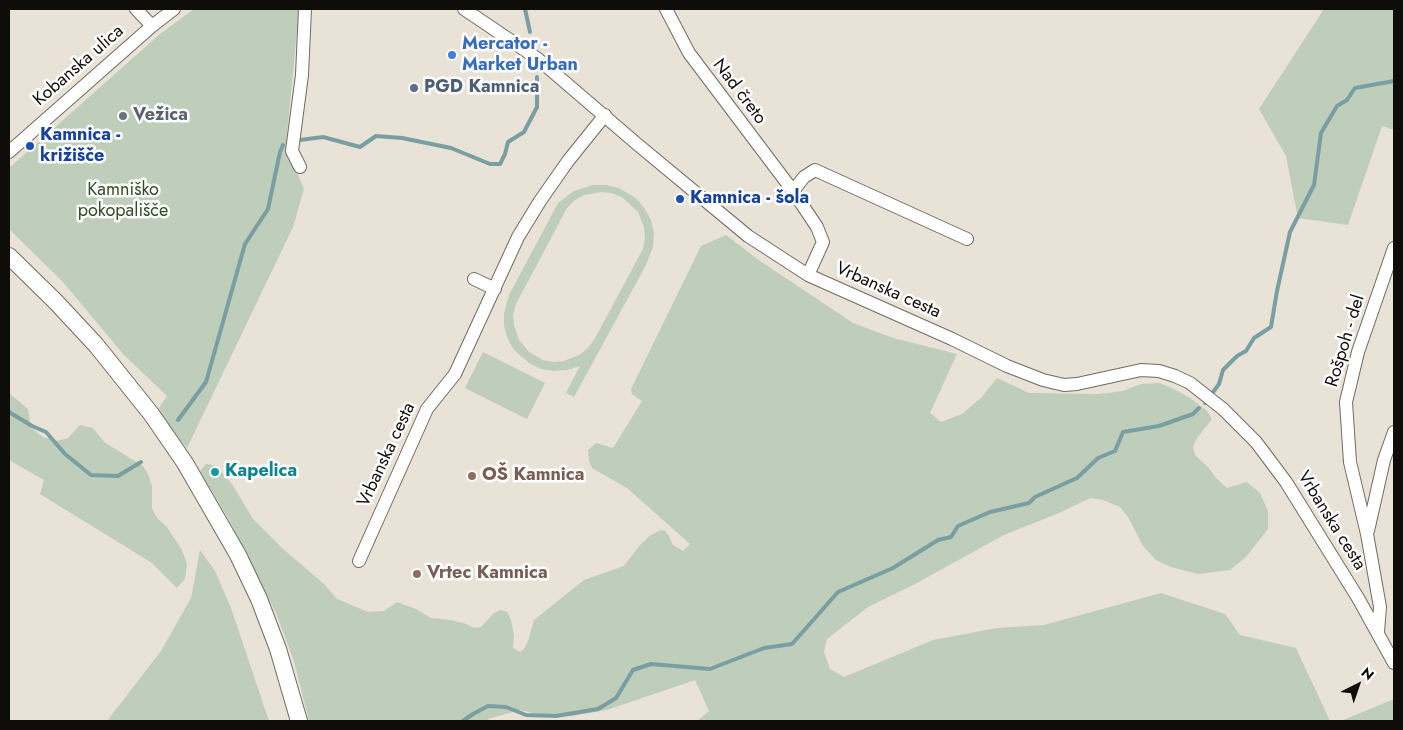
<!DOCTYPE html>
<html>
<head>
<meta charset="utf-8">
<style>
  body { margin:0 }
  #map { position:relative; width:1403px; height:730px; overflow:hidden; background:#e9e2d7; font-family:Jost,sans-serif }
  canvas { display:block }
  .frame { position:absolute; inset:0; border:10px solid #0f0d0a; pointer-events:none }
  .north { position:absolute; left:1333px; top:660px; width:50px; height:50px; -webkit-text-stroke:4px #fff; paint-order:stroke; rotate:41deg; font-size:14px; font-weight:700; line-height:20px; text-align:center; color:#0f0d0a }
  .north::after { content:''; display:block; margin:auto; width:18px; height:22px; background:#0f0d0a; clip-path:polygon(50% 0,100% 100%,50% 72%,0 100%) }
</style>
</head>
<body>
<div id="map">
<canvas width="1403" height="730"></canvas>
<div class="frame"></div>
<div class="north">N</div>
</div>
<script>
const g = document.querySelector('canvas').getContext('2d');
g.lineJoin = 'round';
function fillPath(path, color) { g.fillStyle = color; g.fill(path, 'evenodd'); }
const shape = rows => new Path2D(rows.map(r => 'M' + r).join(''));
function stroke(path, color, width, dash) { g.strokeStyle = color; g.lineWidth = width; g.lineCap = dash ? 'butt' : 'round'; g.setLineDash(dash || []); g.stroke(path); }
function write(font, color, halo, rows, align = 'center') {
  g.font = font + ' Jost,sans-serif'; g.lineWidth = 5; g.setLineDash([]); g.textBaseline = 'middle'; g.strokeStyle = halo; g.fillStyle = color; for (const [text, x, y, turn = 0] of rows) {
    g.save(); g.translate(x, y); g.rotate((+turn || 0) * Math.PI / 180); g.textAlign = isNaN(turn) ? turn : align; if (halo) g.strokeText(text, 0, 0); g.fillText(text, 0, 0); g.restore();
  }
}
const green = shape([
  [194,9,299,9,286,145,304,189,293,227,187,448,173,432,159,408,167,396,124,355,63,282,9,229,9,168,160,34],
  [1324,9,1394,9,1394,130,1382,126,1348,225,1298,218,1286,156,1259,109],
  [593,185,606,185,619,188,636,198,645,209,651,220,654,233,653,247,646,265,574,397,566,393,580,366,567,370,554,371,541,369,529,363,514,350,508,339,504,326,504,313,509,295,558,203,574,191],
  [601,192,611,193,622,197,638,212,644,227,645,238,643,249,594,340,587,349,579,355,564,361,554,362,543,360,529,352,519,340,514,325,513,315,516,304,567,208,575,200,584,195],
  [726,235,760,261,853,323,893,338,957,354,930,413,941,422,962,414,982,397,997,378,1029,393,1099,394,1123,391,1141,384,1160,383,1178,391,1193,400,1207,411,1212,419,1198,437,1193,446,1195,455,1208,467,1216,478,1227,488,1247,482,1260,493,1268,511,1268,529,1246,557,1230,570,1198,574,1171,567,1156,560,1143,546,1128,517,1120,507,1103,500,1090,498,1059,513,1004,535,915,584,868,607,827,639,824,652,830,669,844,677,933,640,997,628,1044,625,1161,593,1225,614,1240,635,1296,648,1330,721,697,721,709,711,695,680,607,710,572,716,542,715,520,710,488,719,489,721,309,721,294,661,276,613,228,518,200,471,206,464,213,465,220,470,232,484,253,519,282,548,325,585,337,599,368,612,384,611,397,602,416,609,431,618,451,620,466,624,474,628,481,627,494,613,501,610,507,612,511,620,514,635,513,648,520,652,524,649,528,641,534,620,584,580,624,566,640,545,651,535,661,530,665,531,669,536,673,545,683,551,690,544,627,488,592,468,589,461,588,450,596,443,613,448,642,401,632,394,631,389,701,246],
  [483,352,545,383,527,419,465,388],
  [9,393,28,409,31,428,43,437,56,441,68,438,80,425,93,428,104,442,143,466,148,474,152,486,152,508,157,518,167,527,182,550,187,564,185,579,177,588,152,563,40,494,44,480,9,460],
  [200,550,215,571,231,608,269,721,107,721,161,651,191,598],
  [1394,699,1394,721,1341,721]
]);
const stream = shape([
  [525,9,530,32],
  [300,140,323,137,360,147,376,136,402,138,451,148,490,164,500,164,505,154,508,142,524,132,537,107,537,77],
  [1205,403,1219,384,1223,370,1237,356,1246,351,1254,338,1271,327,1277,291,1290,232,1314,185,1321,133,1337,106,1347,100,1355,88,1394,81],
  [9,412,32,426,46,432,65,454,91,475,118,476,141,462],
  [178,420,206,382,245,244,268,209,280,152,283,145],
  [463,721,473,714,488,706,506,707,526,715,556,716,598,709,616,698,633,670,651,664,710,669,764,648,792,644,838,592,893,568,938,540,951,537,958,526,990,512,1029,503,1035,497,1077,478,1098,458,1115,451,1123,432,1159,426,1193,414,1199,408]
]);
const minor = shape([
  [136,9,152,26],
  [464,9,538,59,637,144,748,236,808,275,952,339,1007,366,1043,380,1064,385,1077,384,1141,370,1159,371,1175,376,1190,383,1223,409,1256,442,1286,482,1358,598,1394,663],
  [666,9,689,53,793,191,817,227,823,242,808,275],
  [9,152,152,26,174,9],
  [300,167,292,151,302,75,305,9],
  [793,191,804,177,815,170,967,239],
  [474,279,495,289],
  [1368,531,1384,460,1394,432],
  [359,561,427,409,455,374,518,237,540,201,568,161,605,115],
  [1378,632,1380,607,1367,534,1350,462,1346,402,1358,352,1394,248]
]);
const major = shape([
  [9,256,56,302,96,345,152,415,185,463,238,555,259,599,278,649,299,721]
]);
const markers = [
  [452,55,5,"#3f7fe0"],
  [414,88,5,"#5c6f8a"],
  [123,116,5,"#6b7280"],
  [30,146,5,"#1a4fb4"],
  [680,199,5,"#1a4fb4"],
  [215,472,5,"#0f9aa8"],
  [472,476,5,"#8d6e63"],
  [417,574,5,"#8d6e63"]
];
const shopNames = [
  ["Mercator -",462,45],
  ["Market Urban",462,66]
];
const streetNames = [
  ["Kobanska ulica",79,66,-41],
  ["Nad čreto",739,92,53],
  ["Vrbanska cesta",888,291,24],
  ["Rošpoh - del",1346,341,-73],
  ["Vrbanska cesta",387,455,-65],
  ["Vrbanska cesta",1331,521,58]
];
const serviceNames = [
  ["PGD Kamnica",424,88]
];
const worshipNames = [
  ["Vežica",133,116]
];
const transitNames = [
  ["Kamnica -",40,136],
  ["križišče",40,157],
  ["Kamnica - šola",690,199]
];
const parkNames = [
  ["Kamniško",123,191],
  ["pokopališče",123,212]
];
const cultureNames = [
  ["Kapelica",225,472]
];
const educationNames = [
  ["OŠ Kamnica",482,476],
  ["Vrtec Kamnica",427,574]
];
fillPath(green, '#bfcdbb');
stroke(stream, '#799fa2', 4);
stroke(minor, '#716b62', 14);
stroke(major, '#716b62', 18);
stroke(minor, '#fff', 12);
stroke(major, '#fff', 16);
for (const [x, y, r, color] of markers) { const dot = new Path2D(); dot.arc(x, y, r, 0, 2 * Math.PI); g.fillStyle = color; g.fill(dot); stroke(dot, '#fff', 2); }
write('bold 18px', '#366cbe', '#fff', shopNames, 'left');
write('18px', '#0f0d0a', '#fff', streetNames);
write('bold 18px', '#4e5e75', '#fff', serviceNames, 'left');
write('bold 18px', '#5b616d', '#fff', worshipNames, 'left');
write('bold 18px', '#164399', '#fff', transitNames, 'left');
write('18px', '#314d25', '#fff', parkNames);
write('bold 18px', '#0d838f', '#fff', cultureNames, 'left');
write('bold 18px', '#785e54', '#fff', educationNames, 'left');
</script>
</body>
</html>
